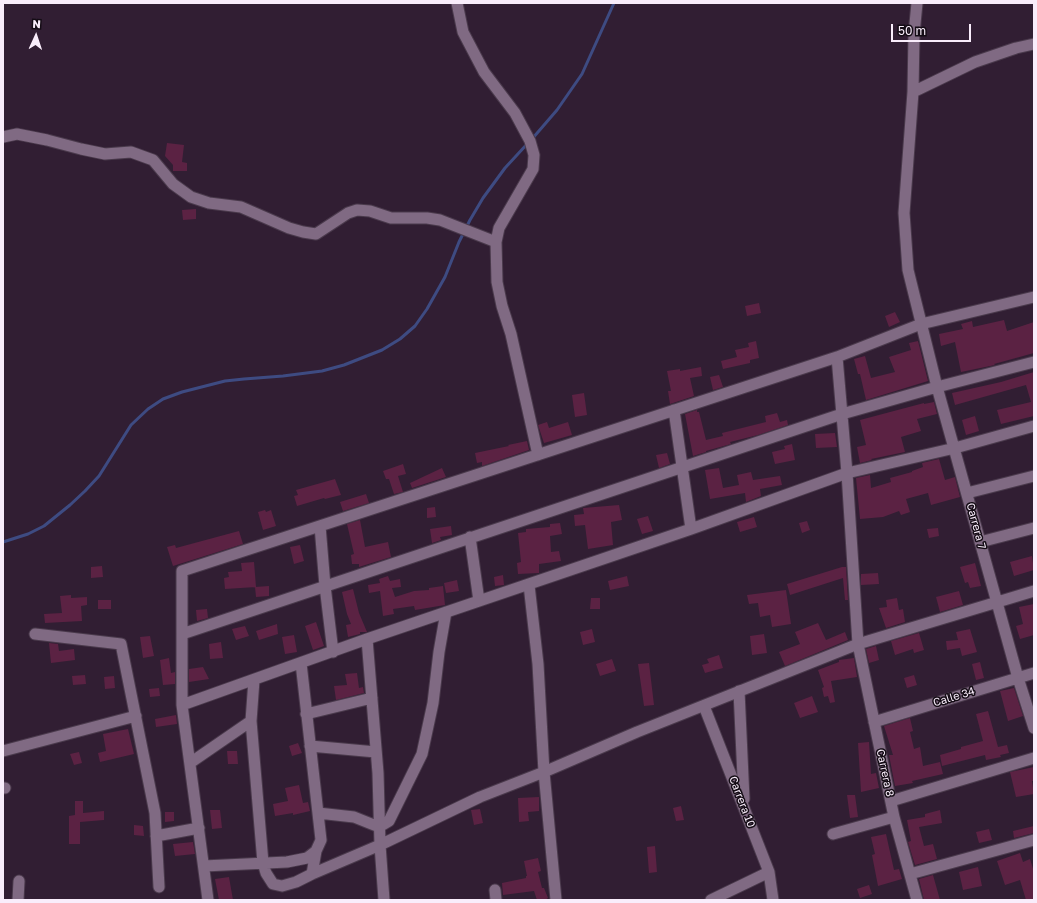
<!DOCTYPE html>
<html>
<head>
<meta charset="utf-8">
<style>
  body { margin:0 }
  #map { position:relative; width:1037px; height:903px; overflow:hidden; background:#311e33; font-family:"Golos Text",sans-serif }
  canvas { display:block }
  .frame { position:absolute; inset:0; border:4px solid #f9edfb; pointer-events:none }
  .north { position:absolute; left:16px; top:16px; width:40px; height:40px; -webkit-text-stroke:3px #140c15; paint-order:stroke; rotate:3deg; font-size:11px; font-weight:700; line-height:16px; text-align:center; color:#f9edfb }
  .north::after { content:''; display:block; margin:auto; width:14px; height:18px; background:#f9edfb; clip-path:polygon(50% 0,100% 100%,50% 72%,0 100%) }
  .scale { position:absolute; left:891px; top:24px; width:80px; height:18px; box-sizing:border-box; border:2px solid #f9edfb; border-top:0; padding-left:5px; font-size:12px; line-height:14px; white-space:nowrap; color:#f9edfb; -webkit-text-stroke:3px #140c15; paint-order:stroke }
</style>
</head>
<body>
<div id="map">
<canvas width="1037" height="903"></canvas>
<div class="frame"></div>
<div class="north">N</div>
<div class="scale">50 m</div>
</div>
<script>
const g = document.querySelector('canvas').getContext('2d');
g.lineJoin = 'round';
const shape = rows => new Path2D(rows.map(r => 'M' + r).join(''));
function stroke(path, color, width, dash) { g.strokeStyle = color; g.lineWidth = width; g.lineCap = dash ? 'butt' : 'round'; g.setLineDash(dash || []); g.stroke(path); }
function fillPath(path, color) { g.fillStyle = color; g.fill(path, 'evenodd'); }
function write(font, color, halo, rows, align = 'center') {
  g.font = font + ' "Golos Text",sans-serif'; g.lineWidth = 3; g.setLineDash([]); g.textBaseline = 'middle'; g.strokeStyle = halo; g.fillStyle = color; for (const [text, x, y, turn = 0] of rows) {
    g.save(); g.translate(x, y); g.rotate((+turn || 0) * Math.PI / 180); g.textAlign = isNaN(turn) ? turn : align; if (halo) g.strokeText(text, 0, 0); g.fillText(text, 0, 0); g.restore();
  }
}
const stream = shape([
  [532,139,557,110,582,74,614,3],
  [3,542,28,534,44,526,70,505,85,491,99,476,131,425,148,409,163,399,182,392,225,381,244,379,283,376,322,371,344,365,382,350,400,339,415,326,427,309,445,277,459,242,470,220,483,198,505,168,528,143]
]);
const building = shape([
  [167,143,184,145,182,162,187,163,187,171,173,171,173,165,165,156],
  [196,209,196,219,183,220,182,210],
  [759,303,761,313,747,316,745,306],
  [895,312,900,322,889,327,885,316],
  [1004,320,1007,331,1034,322,1034,353,994,364,995,365,961,372,955,342,941,346,939,334,963,329,961,324,972,321,973,327],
  [756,341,759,358,750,360,750,363,723,369,721,361,737,357,735,350,749,347,748,343],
  [918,341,928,381,866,400,860,374,858,374,854,359,865,356,871,378,895,372,889,357,911,350,909,343],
  [701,367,702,376,690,378,694,396,670,404,668,391,671,391,667,371,680,369,680,371],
  [1034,372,1034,416,1001,424,997,410,1031,402,1026,385,955,405,952,393,1001,382],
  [719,375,723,387,713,390,710,377],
  [584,393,587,415,575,417,572,395],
  [934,402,937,414,917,419,921,431,901,437,905,452,871,459,872,460,860,463,857,447,866,445,860,420,924,403,924,404],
  [697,410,697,412,699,412,706,440,723,436,722,433,766,422,765,416,777,413,780,422,787,420,788,425,758,435,730,442,731,444,706,451,706,452,693,456,685,414],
  [975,416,979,431,966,435,962,420],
  [547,422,549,428,568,422,572,435,544,443,538,425],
  [835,433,837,447,816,448,815,434],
  [527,441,529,450,482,466,482,462,477,463,475,453,509,446,508,445],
  [792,444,795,460,775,464,772,452,785,449,784,446],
  [667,453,670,464,659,468,656,455],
  [939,459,945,480,955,477,960,497,931,505,928,493,906,499,910,512,901,515,899,511,883,517,860,519,856,478,870,475,871,488,891,482,890,478,912,472,912,471,923,467,922,463],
  [403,464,406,474,398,476,403,492,394,494,389,479,386,479,383,471],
  [442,468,446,477,412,488,410,483],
  [719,468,723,488,739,485,737,475,751,472,753,480,780,476,782,485,760,489,761,496,746,502,745,493,710,499,705,470],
  [335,479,341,495,325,499,324,498,297,506,294,496,298,495,296,490],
  [366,494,369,503,343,511,340,502],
  [619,505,622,520,611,522,613,545,588,549,585,525,575,526,574,515,584,514,583,508],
  [435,507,436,517,427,518,427,508],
  [265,510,266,512,271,510,276,526,263,530,258,512],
  [648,516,653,531,642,534,637,519],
  [754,517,757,527,740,532,737,522],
  [360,520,365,547,388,542,391,557,362,566,359,567,359,564,352,564,351,555,354,554,347,524],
  [807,521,810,530,802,533,799,523],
  [560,523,562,534,550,536,551,552,559,551,561,561,539,564,539,573,518,574,517,563,521,562,518,533,526,532,526,529,550,527,550,524],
  [451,526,452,535,440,537,441,540,432,543,430,529],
  [938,528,939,536,929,538,927,529],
  [239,531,243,544,173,566,167,547,175,545,176,548],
  [300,545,304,561,294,564,290,547],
  [1032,556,1034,570,1014,576,1010,562],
  [254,562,256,587,225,589,224,578,229,577,228,572,242,571,241,563],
  [975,563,981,586,970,588,968,582,965,583,960,567],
  [102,566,103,577,91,578,91,567],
  [842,567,846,567,848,600,845,600,843,578,790,595,787,584],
  [878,573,879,584,861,585,861,574],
  [503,575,504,585,495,586,494,577],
  [388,576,390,581,400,579,401,587,392,588,395,597,414,591,429,590,429,588,443,586,445,605,415,610,414,606,393,609,394,614,383,616,380,591,369,593,368,585,380,583,379,579],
  [627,576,629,586,610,590,608,581],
  [457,580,459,591,446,593,444,583],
  [269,586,269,596,256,597,255,587],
  [353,589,359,613,367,632,360,632,360,634,348,637,346,625,351,624,347,614,342,592],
  [786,590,791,624,772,627,770,615,760,617,758,603,749,604,747,595],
  [959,591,963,605,940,612,936,597],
  [71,595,71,598,87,597,87,605,81,606,82,621,45,623,44,614,62,613,60,596],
  [591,598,600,598,600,609,590,609],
  [897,598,899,610,903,609,905,622,886,628,879,608,887,607,886,600],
  [98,600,111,600,111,609,98,609],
  [1034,604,1034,635,1020,639,1016,626,1023,624,1019,607],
  [207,609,208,618,197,621,196,610],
  [316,622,324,646,313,650,305,626],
  [818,623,826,640,845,632,848,640,785,666,779,652,800,644,795,632],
  [277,624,278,634,259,640,256,631],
  [245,626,249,636,236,640,232,629],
  [592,629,595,642,583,645,580,632],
  [970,629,977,652,962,656,960,648,947,650,946,641,958,640,956,632],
  [919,633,924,650,914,653,913,649,895,655,891,641],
  [764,634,767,653,752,655,750,636],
  [294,635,297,652,285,654,282,637],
  [150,636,154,656,143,658,140,637],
  [221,642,223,658,210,659,209,644],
  [49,643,58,644,59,651,74,649,75,660,51,663],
  [876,646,879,660,869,663,866,649],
  [719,655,723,668,705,673,702,665,709,663,707,659],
  [169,658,171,673,175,672,175,684,163,685,160,660],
  [854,658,857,677,831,681,835,702,830,703,828,696,824,697,822,688,824,687,818,670,839,662,839,660],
  [612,659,616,671,600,676,596,664],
  [980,662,984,678,976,680,972,664],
  [649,663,654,705,644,706,638,664],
  [203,667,209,679,189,682,189,669],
  [357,673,359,688,363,687,364,693,336,700,334,686,347,685,345,674],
  [85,675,86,684,73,685,72,676],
  [914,675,917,685,907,688,904,678],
  [114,676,115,688,105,689,104,677],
  [159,688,160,696,150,697,149,689],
  [1014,688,1023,716,1008,721,1000,691],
  [812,696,818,712,800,718,794,703],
  [988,711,998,747,1007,745,1009,753,1000,755,1001,757,986,760,985,755,942,766,940,755,961,749,961,747,983,741,976,714],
  [176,715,177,724,156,727,155,719],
  [910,718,913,731,910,732,914,749,920,747,923,766,940,762,943,774,912,781,913,783,895,786,889,755,893,755,884,726],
  [128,729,134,754,100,762,98,753,106,751,103,734],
  [869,742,871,774,876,773,879,788,861,792,858,743],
  [298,743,302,753,292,756,289,746],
  [227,751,237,751,238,764,228,764],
  [79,752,82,763,74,765,70,754],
  [1034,767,1034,781,1032,781,1034,794,1016,797,1010,772],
  [299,785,303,803,308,802,310,811,293,815,293,813,275,816,273,804,288,801,285,788],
  [847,795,855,795,858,817,850,818],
  [539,797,539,811,528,812,529,821,519,822,518,798],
  [75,801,83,801,83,813,104,811,104,820,80,822,80,844,69,844,69,816,75,815],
  [681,806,684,820,676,821,673,808],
  [480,809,483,823,474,825,471,810],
  [210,810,220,810,222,828,212,829],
  [940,810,942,823,919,827,924,846,933,844,937,859,915,865,908,842,911,841,907,820,925,817,925,814],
  [165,812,174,812,174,821,165,822],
  [134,825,143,826,144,836,134,835],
  [1034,826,1034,833,1014,838,1013,831],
  [989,829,992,840,979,843,976,832],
  [886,834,894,870,899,869,902,879,878,886,872,855,875,854,871,837],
  [193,842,195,854,175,856,173,844],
  [655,846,657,872,649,873,647,847],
  [1020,853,1023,862,1030,859,1034,872,1034,900,1026,900,1020,880,1005,885,997,861],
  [538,858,541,871,538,872,542,888,544,888,548,898,545,900,537,900,534,891,503,895,502,883,526,878,526,876,527,876,524,861],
  [978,867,982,886,963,890,959,872],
  [933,875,940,900,924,900,919,879],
  [229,877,233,900,219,900,215,879],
  [869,885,872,894,860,898,857,889]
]);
const street = shape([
  [457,3,463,32,484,72,515,113,530,141,534,155,533,169,499,228,496,242,497,282,502,306,511,334,538,455],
  [917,3,914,34,913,92,904,213,908,270,937,387,1018,678,1034,728],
  [913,92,975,62,1016,48,1034,44],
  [3,137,17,134,47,140,81,149,105,154,131,152,153,160,173,184,191,197,209,203,241,207,289,228,303,232,316,234,348,213,357,210,370,211,391,218,427,218,440,220,496,242],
  [837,357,847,473,858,644,894,817,917,900],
  [674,410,691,529],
  [967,493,1034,476],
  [320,526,325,586,333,652],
  [470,537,479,601],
  [980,542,1034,528],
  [529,585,538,664,544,772,556,900],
  [35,634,121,644,155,813,159,887],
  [182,634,842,414,937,387,1034,362],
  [367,639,378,773,380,845,384,900],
  [301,663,321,840,316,851,312,874],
  [254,680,251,721,263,863,266,873,273,884,282,886,296,882,312,874,380,845,480,797,544,772,637,732,858,644,1034,591],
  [739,691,744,799],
  [182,705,367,639,691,529,847,473,955,448,1034,426],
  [704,706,769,872,773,900],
  [306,714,372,698],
  [874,722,1034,673],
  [310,746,376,752],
  [3,751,136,716],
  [190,763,251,721],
  [3,788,5,788],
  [891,801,1034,758],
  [318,813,354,817,379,827,389,821,422,754,433,703,439,652,446,612],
  [833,834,894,817],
  [156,836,199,828],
  [204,866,287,862,307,858,316,851],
  [910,874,1034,840],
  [495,890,496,900],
  [18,900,19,881],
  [208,900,182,705,182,571,837,357,921,324,1034,297],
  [711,900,769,872]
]);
const streetNames = [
  ["Carrera 7",976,526,75],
  ["Calle 34",954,697,-17],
  ["Carrera 8",885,773,78],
  ["Carrera 10",742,802,69]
];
stroke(stream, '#3e4b82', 3);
fillPath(building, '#5b2243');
stroke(street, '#4a3a4c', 13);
stroke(street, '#806a83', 11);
write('11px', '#f9edfb', '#140c15', streetNames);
</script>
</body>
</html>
